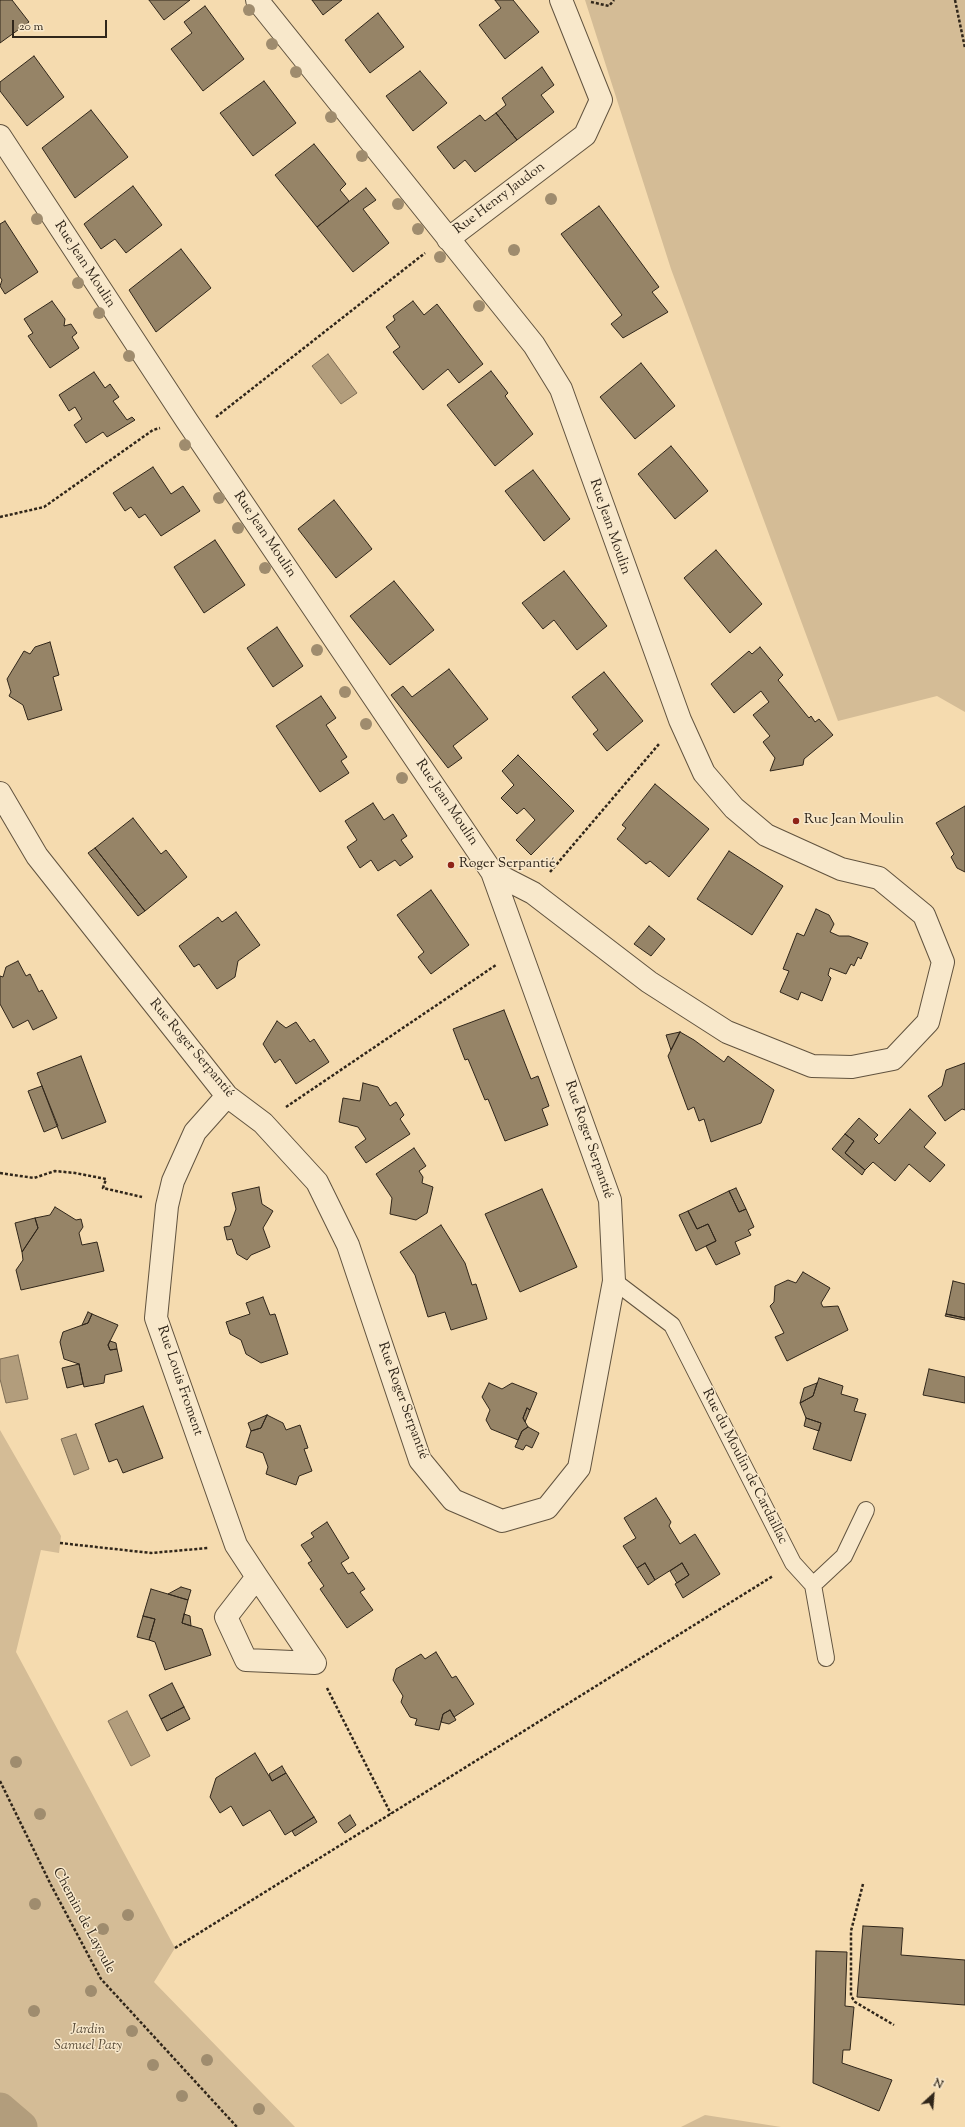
<!DOCTYPE html>
<html>
<head>
<meta charset="utf-8">
<style>
  body { margin:0 }
  #map { position:relative; width:965px; height:2127px; overflow:hidden; background:#f5dbaf; font-family:"Sorts Mill Goudy",serif }
  canvas { display:block }
  .north { position:absolute; left:913px; top:2075px; width:40px; height:40px; -webkit-text-stroke:3px #f8e8cb; paint-order:stroke; rotate:26deg; font-size:11px; font-weight:700; line-height:16px; text-align:center; color:#30261a }
  .north::after { content:''; display:block; margin:auto; width:14px; height:18px; background:#30261a; clip-path:polygon(50% 0,100% 100%,50% 72%,0 100%) }
  .scale { position:absolute; left:12px; top:20px; width:95px; height:18px; box-sizing:border-box; border:2px solid #30261a; border-top:0; padding-left:5px; font-size:12px; line-height:14px; white-space:nowrap; color:#30261a; -webkit-text-stroke:3px #f8e8cb; paint-order:stroke }
</style>
</head>
<body>
<div id="map">
<canvas width="965" height="2127"></canvas>
<div class="north">N</div>
<div class="scale">20 m</div>
</div>
<script>
const g = document.querySelector('canvas').getContext('2d');
g.lineJoin = 'round';
function fillPath(path, color) { g.fillStyle = color; g.fill(path, 'evenodd'); }
const shape = rows => new Path2D(rows.map(r => 'M' + r).join(''));
function stroke(path, color, width, dash) { g.strokeStyle = color; g.lineWidth = width; g.lineCap = dash ? 'butt' : 'round'; g.setLineDash(dash || []); g.stroke(path); }
function write(font, color, halo, rows, align = 'center') {
  g.font = font + ' "Sorts Mill Goudy",serif'; g.lineWidth = 3; g.setLineDash([]); g.textBaseline = 'middle'; g.strokeStyle = halo; g.fillStyle = color; for (const [text, x, y, turn = 0] of rows) {
    g.save(); g.translate(x, y); g.rotate((+turn || 0) * Math.PI / 180); g.textAlign = isNaN(turn) ? turn : align; if (halo) g.strokeText(text, 0, 0); g.fillText(text, 0, 0); g.restore();
  }
}
const green = shape([
  [585,0,965,0,965,712,937,696,838,721,671,269],
  [0,1430,61,1536,59,1553,41,1550,16,1652,175,1948,154,1982,295,2127,0,2127],
  [705,2115,781,2127,681,2127]
]);
const water = shape([
  [328,354,357,393,341,404,312,366,328,354],
  [18,1355,28,1399,6,1403,0,1379,0,1359,18,1355],
  [76,1434,89,1469,74,1475,61,1439,76,1434],
  [127,1711,150,1756,131,1766,108,1721,127,1711]
]);
const canal = shape([
  [0,2109,21,2127]
]);
const building = shape([
  [0,0,12,0,29,22,0,43,0,0],
  [149,0,190,0,164,20,149,0],
  [312,0,342,0,323,15,312,0],
  [495,0,513,0,539,32,505,59,479,25,501,8,495,0],
  [205,6,244,59,203,91,171,49,192,33,184,22,205,6],
  [378,13,404,47,370,73,345,40,378,13],
  [34,56,64,97,27,126,0,91,0,82,34,56],
  [542,67,554,85,541,95,554,112,517,140,496,113,506,105,502,98,542,67],
  [420,71,447,103,413,131,386,96,420,71],
  [264,81,296,123,253,156,220,113,264,81],
  [91,110,128,157,75,198,42,148,91,110],
  [496,113,517,140,475,172,465,160,454,169,437,147,480,115,485,121,496,113],
  [314,144,346,184,340,190,349,201,317,227,275,175,314,144],
  [133,186,162,225,126,253,115,239,101,249,84,224,133,186],
  [366,188,376,200,363,209,389,243,353,272,317,227,366,188],
  [599,206,659,287,652,292,668,312,623,338,611,324,622,315,561,234,599,206],
  [5,221,38,272,5,294,0,286,2,280,0,277,0,224,5,221],
  [181,249,211,288,156,332,129,290,181,249],
  [52,301,65,319,64,326,71,324,77,333,72,337,79,348,50,368,28,336,33,333,24,319,52,301],
  [413,301,424,315,437,304,483,364,459,383,448,369,423,390,393,352,400,347,386,327,395,320,393,316,413,301],
  [641,363,675,406,635,439,600,397,641,363],
  [491,371,508,393,505,396,533,434,495,466,447,405,491,371],
  [94,372,105,388,110,384,119,397,113,401,127,420,132,417,135,420,107,437,103,432,86,443,74,425,82,419,75,407,69,411,59,395,94,372],
  [671,446,708,491,675,519,638,474,671,446],
  [153,467,171,494,183,486,200,511,161,536,145,514,139,518,131,507,125,511,113,493,153,467],
  [533,470,570,519,544,541,505,491,533,470],
  [334,500,372,549,336,578,298,529,334,500],
  [215,540,245,585,204,613,174,567,215,540],
  [716,550,762,604,730,633,684,578,716,550],
  [564,571,607,626,577,650,554,620,543,629,522,603,564,571],
  [394,581,434,630,390,665,350,616,394,581],
  [277,627,303,666,273,687,247,648,277,627],
  [50,642,59,675,53,677,62,710,28,720,23,705,9,696,11,692,7,679,24,651,30,654,35,647,50,642],
  [760,647,783,675,778,680,809,718,811,716,815,722,819,719,833,735,804,759,803,765,770,771,775,758,763,742,770,736,753,715,769,702,761,691,734,713,711,684,749,651,752,654,760,647],
  [449,669,488,719,453,746,462,758,448,768,391,695,403,686,412,697,449,669],
  [604,672,643,721,607,751,593,734,598,730,572,697,604,672],
  [321,696,336,718,326,725,347,757,341,761,349,773,320,792,276,726,321,696],
  [518,755,574,811,531,855,516,840,535,820,524,808,517,814,501,798,514,785,502,771,518,755],
  [655,784,709,829,669,877,650,861,646,864,617,839,626,828,622,825,655,784],
  [373,803,384,820,393,814,407,836,401,840,413,857,400,866,395,860,378,871,371,860,360,868,347,847,357,840,345,821,373,803],
  [965,806,965,872,957,868,951,857,954,854,936,823,965,806],
  [133,818,161,854,166,850,187,877,145,911,95,848,133,818],
  [95,848,145,911,138,916,88,853,95,848],
  [729,851,783,886,752,935,697,899,729,851],
  [431,890,469,945,431,974,418,957,424,952,397,915,431,890],
  [816,909,829,915,834,924,830,932,839,936,849,936,868,943,861,959,858,957,854,966,851,964,846,974,830,968,828,975,831,978,822,1001,801,992,798,1000,780,992,789,971,783,969,797,933,804,936,816,909],
  [236,912,260,945,238,961,235,977,217,989,199,964,194,967,179,946,218,917,222,922,236,912],
  [649,926,665,939,651,956,634,944,649,926],
  [18,961,26,976,30,974,39,992,42,990,57,1018,33,1030,28,1020,13,1028,0,1004,0,976,3,977,6,967,18,961],
  [504,1010,531,1079,538,1076,549,1106,542,1109,548,1125,505,1141,488,1099,485,1100,468,1059,465,1060,453,1029,504,1010],
  [277,1021,286,1028,296,1022,310,1042,314,1039,329,1062,296,1084,280,1059,275,1063,263,1044,277,1021],
  [680,1032,694,1040,724,1062,728,1056,774,1090,761,1123,711,1142,704,1119,699,1121,694,1107,688,1110,668,1056,680,1032],
  [680,1032,671,1050,666,1035,680,1032],
  [81,1056,106,1122,62,1139,37,1073,81,1056],
  [965,1063,965,1110,962,1109,945,1121,928,1096,942,1086,946,1070,965,1063],
  [363,1083,378,1087,390,1106,396,1102,404,1115,400,1119,410,1134,366,1163,355,1147,366,1139,358,1127,339,1122,343,1098,360,1101,363,1083],
  [42,1086,58,1126,44,1132,28,1091,42,1086],
  [910,1109,936,1133,924,1147,945,1165,930,1182,909,1164,895,1181,873,1162,865,1170,845,1153,854,1141,845,1134,859,1118,878,1135,874,1139,879,1144,910,1109],
  [845,1134,854,1141,845,1153,865,1170,862,1175,832,1149,845,1134],
  [414,1148,426,1166,419,1171,423,1177,422,1183,433,1187,427,1213,416,1220,390,1214,392,1198,376,1174,414,1148],
  [259,1187,262,1204,273,1211,263,1228,270,1247,251,1255,247,1260,237,1254,232,1239,227,1240,224,1227,230,1226,236,1209,232,1193,259,1187],
  [736,1188,746,1209,739,1212,729,1191,736,1188],
  [542,1189,577,1267,520,1292,485,1214,542,1189],
  [729,1191,739,1212,746,1209,754,1227,748,1230,751,1235,735,1242,740,1254,716,1265,706,1246,716,1241,708,1224,697,1229,688,1211,729,1191],
  [55,1207,76,1220,81,1219,83,1227,79,1233,82,1245,97,1242,104,1271,21,1290,16,1270,23,1260,22,1252,38,1228,35,1218,50,1215,55,1207],
  [688,1211,697,1229,708,1224,716,1241,696,1251,679,1215,688,1211],
  [35,1218,38,1228,22,1252,15,1223,35,1218],
  [441,1225,465,1263,472,1285,476,1284,487,1319,451,1330,445,1312,428,1317,415,1275,400,1252,441,1225],
  [803,1272,830,1288,821,1303,823,1307,838,1306,848,1330,787,1361,775,1337,784,1333,770,1306,774,1302,775,1286,788,1280,796,1283,803,1272],
  [953,1281,965,1284,965,1318,946,1314,953,1281],
  [263,1297,270,1315,275,1314,288,1354,261,1363,246,1354,241,1340,230,1334,226,1322,250,1314,246,1303,263,1297],
  [88,1312,92,1314,88,1323,82,1325,88,1312],
  [92,1314,118,1325,108,1345,110,1350,117,1349,122,1371,105,1375,104,1383,84,1387,79,1364,64,1359,60,1342,63,1332,88,1323,92,1314],
  [946,1314,965,1318,965,1320,945,1316,946,1314],
  [110,1341,116,1343,117,1349,110,1350,108,1345,110,1341],
  [79,1364,83,1384,67,1388,62,1368,79,1364],
  [929,1369,965,1377,965,1403,923,1395,929,1369],
  [819,1378,843,1386,841,1394,858,1399,854,1411,866,1414,851,1461,813,1449,821,1423,806,1418,800,1403,813,1396,819,1378],
  [489,1383,502,1389,512,1383,537,1393,530,1410,527,1408,523,1418,528,1427,522,1431,518,1440,491,1429,486,1420,490,1410,482,1397,489,1383],
  [817,1383,813,1396,800,1403,804,1388,817,1383],
  [143,1406,163,1458,123,1473,117,1459,109,1462,95,1424,143,1406],
  [527,1408,530,1410,525,1422,523,1418,527,1408],
  [267,1415,283,1423,286,1430,300,1425,308,1448,304,1449,312,1471,299,1476,296,1485,266,1474,268,1467,263,1453,246,1447,251,1431,261,1428,267,1415],
  [267,1415,261,1428,251,1431,248,1423,267,1415],
  [806,1418,821,1423,819,1431,804,1426,806,1418],
  [528,1427,539,1433,532,1448,526,1445,523,1450,515,1447,522,1431,528,1427],
  [656,1498,671,1522,669,1526,680,1544,695,1534,720,1574,683,1598,675,1584,689,1575,682,1563,655,1580,645,1563,637,1568,623,1546,636,1538,624,1518,656,1498],
  [327,1522,349,1558,341,1563,348,1574,353,1572,365,1589,360,1592,373,1610,347,1628,320,1589,324,1586,308,1563,312,1561,301,1545,314,1537,311,1533,327,1522],
  [645,1563,655,1580,648,1585,637,1568,645,1563],
  [682,1563,689,1575,677,1583,670,1571,682,1563],
  [181,1587,191,1590,188,1600,168,1594,181,1587],
  [151,1589,188,1600,182,1623,202,1629,211,1655,165,1670,155,1642,149,1640,155,1619,143,1616,151,1589],
  [184,1614,190,1616,191,1626,182,1623,184,1614],
  [143,1616,155,1619,149,1640,137,1637,143,1616],
  [436,1652,452,1678,456,1676,474,1704,454,1717,450,1710,443,1714,439,1730,415,1725,417,1719,410,1717,401,1702,403,1696,393,1680,396,1669,421,1654,425,1659,436,1652],
  [172,1683,184,1707,161,1719,149,1695,172,1683],
  [184,1707,190,1719,167,1731,161,1719,184,1707],
  [450,1710,456,1720,449,1724,441,1722,443,1714,450,1710],
  [255,1753,272,1781,286,1773,314,1817,285,1835,270,1810,243,1826,231,1806,220,1813,210,1797,216,1778,255,1753],
  [282,1766,286,1773,272,1781,269,1774,282,1766],
  [350,1815,356,1825,345,1833,338,1823,350,1815],
  [314,1817,317,1822,295,1836,292,1831,314,1817],
  [863,1926,903,1928,901,1955,965,1960,965,2005,857,1997,863,1926],
  [816,1951,847,1952,845,2006,854,2007,850,2050,843,2050,842,2063,892,2080,879,2111,813,2083,816,1951]
]);
const path = shape([
  [955,0,965,48],
  [591,2,609,6,614,0],
  [216,417,425,253],
  [0,517,44,507,153,430,160,428],
  [550,872,659,744],
  [286,1107,496,965],
  [0,1173,34,1178,55,1171,75,1173,106,1179,103,1188,142,1197],
  [60,1543,151,1553,208,1548],
  [327,1688,391,1814],
  [0,1781,51,1885,101,1979,237,2127],
  [863,1884,851,1931,851,1996,855,2002,894,2025],
  [175,1948,773,1576]
]);
const service = shape([
  [614,1281,672,1325,793,1563,813,1585,844,1556,866,1510],
  [813,1585,826,1658]
]);
const minor = shape([
  [0,136,187,421,492,872,533,893,649,982,727,1032,812,1066,852,1067,893,1059,928,1022,943,962,924,915,879,878,841,869,766,835,734,808,704,773,680,720,561,389,534,345,257,0],
  [448,239,585,135,601,100,561,0],
  [0,793,37,856,227,1096,263,1123,317,1182,348,1245,420,1460,453,1500,502,1521,547,1508,579,1468,614,1281,610,1200,492,872],
  [227,1096,195,1132,173,1181,167,1206,156,1318,236,1545,257,1577,315,1663,246,1660,226,1617,257,1577]
]);
const trees = [
  [249,10],
  [272,44],
  [296,72],
  [331,117],
  [362,156],
  [551,199],
  [398,204],
  [37,219],
  [418,229],
  [514,250],
  [440,257],
  [78,283],
  [479,306],
  [99,313],
  [129,356],
  [185,445],
  [219,498],
  [238,528],
  [265,568],
  [317,650],
  [345,692],
  [366,724],
  [402,778],
  [16,1762],
  [40,1814],
  [35,1904],
  [128,1915],
  [103,1929],
  [91,1991],
  [34,2011],
  [132,2031],
  [207,2060],
  [153,2065],
  [182,2096],
  [259,2109]
];
const markers = [
  [796,821,4,"#8f2418"],
  [451,865,4,"#8f2418"]
];
const streetNames = [
  ["Rue Henry Jaudon",500,199,-37],
  ["Rue Jean Moulin",84,265,57],
  ["Rue Jean Moulin",609,527,71],
  ["Rue Jean Moulin",264,535,56],
  ["Rue Jean Moulin",446,803,56],
  ["Rue Roger Serpantié",191,1049,50],
  ["Rue Roger Serpantié",588,1140,71],
  ["Rue Louis Froment",179,1381,71],
  ["Rue Roger Serpantié",402,1401,70],
  ["Rue du Moulin de Cardaillac",744,1467,63],
  ["Chemin de Layoule",83,1921,62]
];
const poiNames = [
  ["Rue Jean Moulin",804,821],
  ["Roger Serpantié",459,865]
];
const parkNames = [
  ["Jardin",88,2031],
  ["Samuel Paty",88,2047]
];
fillPath(green, '#d4bc96');
fillPath(water, '#b29d7c');
stroke(water, '#7e6d55', 1);
stroke(canal, '#b29d7c', 33);
fillPath(building, '#968467');
stroke(building, '#30261a', 1);
stroke(service, '#61533f', 18);
stroke(minor, '#61533f', 24);
stroke(path, '#30261a', 2.5, [3, 2]);
stroke(service, '#f8e8cb', 16);
stroke(minor, '#f8e8cb', 22);
g.fillStyle = '#9f8c6e';
for (const [x, y] of trees) { g.beginPath(); g.arc(x, y, 6, 0, 2 * Math.PI); g.fill(); }
for (const [x, y, r, color] of markers) { const dot = new Path2D(); dot.arc(x, y, r, 0, 2 * Math.PI); g.fillStyle = color; g.fill(dot); stroke(dot, '#f8e8cb', 1.5); }
write('14px', '#30261a', '#f8e8cb', streetNames);
write('14px', '#30261a', '#f8e8cb', poiNames, 'left');
write('italic 14px', '#594c39', '#f8e8cb', parkNames);
</script>
</body>
</html>
